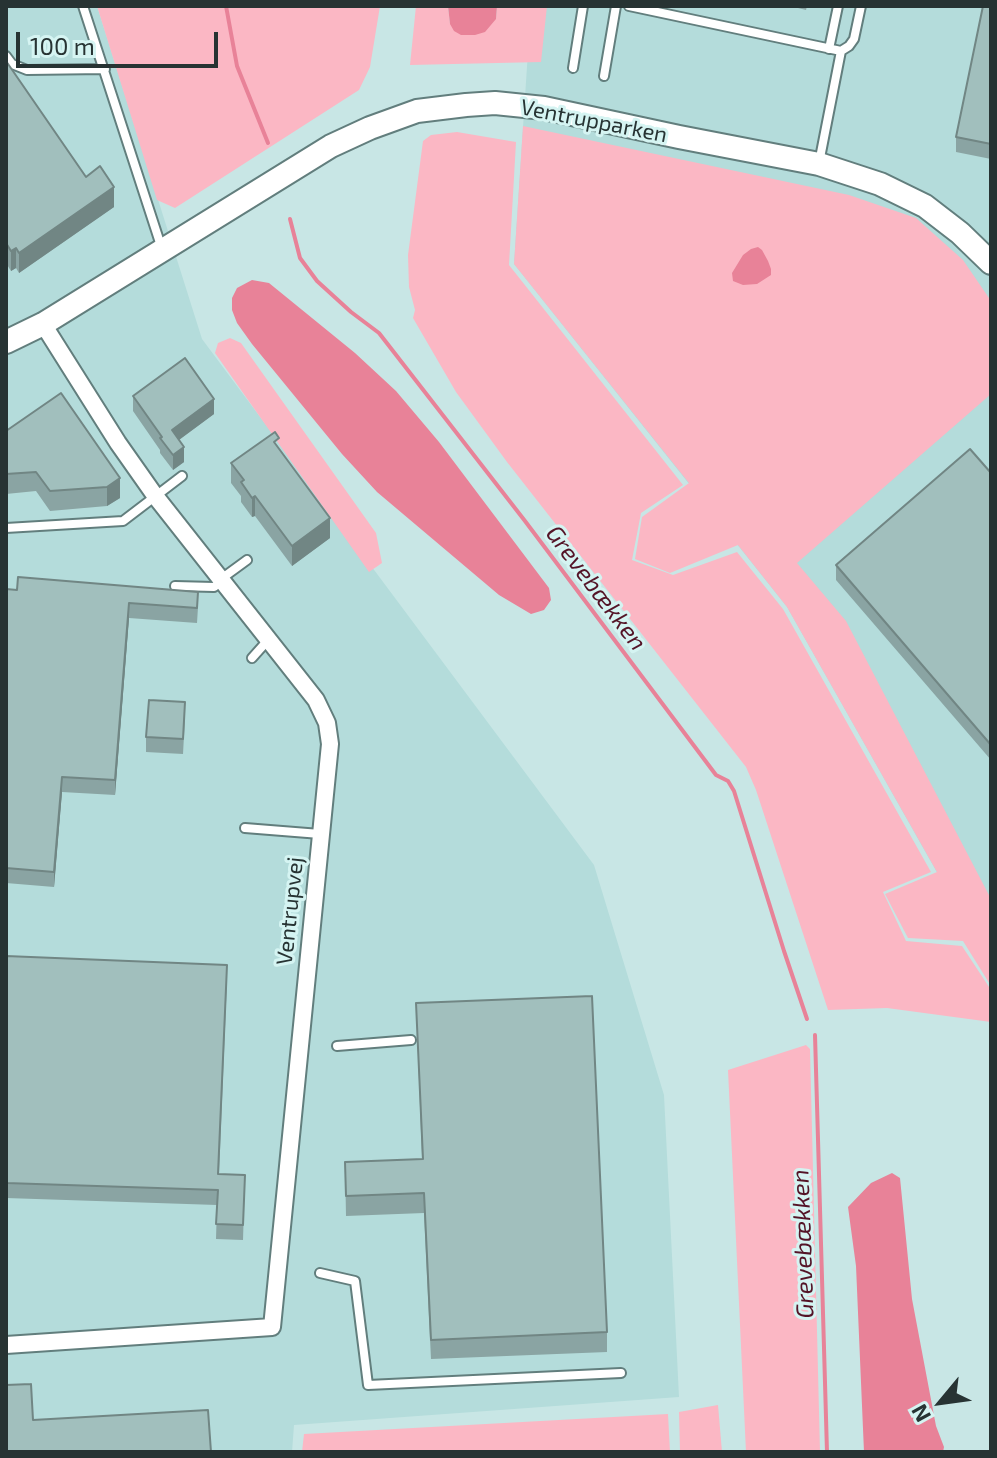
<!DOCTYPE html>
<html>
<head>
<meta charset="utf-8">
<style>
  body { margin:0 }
  #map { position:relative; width:997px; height:1458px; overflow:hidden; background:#c8e6e5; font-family:"Exo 2",sans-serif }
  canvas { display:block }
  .frame { position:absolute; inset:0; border:8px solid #273333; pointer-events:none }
  .north { position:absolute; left:901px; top:1362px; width:80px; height:80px; -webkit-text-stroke:6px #d5f4f2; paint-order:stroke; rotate:241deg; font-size:22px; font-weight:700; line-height:32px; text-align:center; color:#273333 }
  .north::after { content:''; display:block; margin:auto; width:28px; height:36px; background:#273333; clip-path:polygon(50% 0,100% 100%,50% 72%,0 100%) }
  .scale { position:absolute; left:16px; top:32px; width:202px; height:36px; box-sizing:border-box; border:4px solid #273333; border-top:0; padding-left:10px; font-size:24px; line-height:28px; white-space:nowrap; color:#273333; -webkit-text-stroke:6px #d5f4f2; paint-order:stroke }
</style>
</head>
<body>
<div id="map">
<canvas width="997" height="1458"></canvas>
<div class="frame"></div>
<div class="north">N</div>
<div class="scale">100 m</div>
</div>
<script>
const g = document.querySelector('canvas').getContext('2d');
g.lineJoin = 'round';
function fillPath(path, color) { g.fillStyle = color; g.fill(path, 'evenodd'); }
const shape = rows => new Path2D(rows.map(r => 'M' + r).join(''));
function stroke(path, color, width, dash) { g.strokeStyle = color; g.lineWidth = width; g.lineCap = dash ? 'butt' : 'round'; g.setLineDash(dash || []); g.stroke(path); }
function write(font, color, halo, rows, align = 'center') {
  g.font = font + ' "Exo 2",sans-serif'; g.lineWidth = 6; g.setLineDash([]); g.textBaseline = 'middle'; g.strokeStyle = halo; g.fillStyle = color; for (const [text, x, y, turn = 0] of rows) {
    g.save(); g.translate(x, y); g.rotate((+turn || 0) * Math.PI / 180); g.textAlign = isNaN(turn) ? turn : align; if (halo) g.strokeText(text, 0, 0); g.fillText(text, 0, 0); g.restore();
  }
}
const built = shape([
  [6,6,97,6,202,339,594,865,664,1095,679,1397,294,1425,292,1452,6,1452],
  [531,6,991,6,991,968,787,607,514,264]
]);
const green = shape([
  [97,6,380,6,370,67,359,90,175,208,157,200],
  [416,6,448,6,450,24,496,19,497,6,547,6,541,62,410,65],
  [523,126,849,195,916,218,963,260,991,301,991,394,797,563,846,621,991,899,991,986,963,941,908,938,885,894,937,872,787,607,738,545,670,573,635,559,642,517,689,483,514,264],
  [457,132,516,142,509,265,683,485,641,513,632,560,673,575,737,552,783,609,931,872,883,892,906,941,962,946,991,990,991,1022,887,1008,828,1010,756,790,746,767,507,462,456,392,413,318,415,310,409,287,408,255,423,141,431,135],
  [230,338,241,343,376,533,382,563,369,572,215,353,218,343],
  [806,1045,810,1049,820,1452,746,1452,728,1070],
  [718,1405,722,1452,680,1452,679,1412],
  [668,1414,670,1452,302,1452,304,1434]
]);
const water = shape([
  [448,6,497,6,496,19,485,32,475,35,461,35,454,31,450,24],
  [758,247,762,250,768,261,771,269,771,275,757,284,743,285,733,281,732,273,743,255,751,249],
  [252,280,269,283,355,353,396,391,439,442,549,588,551,600,544,610,531,614,499,595,377,492,342,454,252,344,237,323,232,310,232,298,237,288],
  [892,1173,900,1178,912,1299,936,1426,944,1447,943,1452,864,1452,856,1266,848,1207,871,1183]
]);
const stream = shape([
  [226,6,237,66,268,143],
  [290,219,300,258,317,281,351,312,379,333,525,521,716,775,728,781,734,791,784,951,807,1019],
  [815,1035,827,1452]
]);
const lane = shape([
  [83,6,162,249],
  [629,6,841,51,819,163],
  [829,49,838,6],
  [841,51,849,46,854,39,861,6],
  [6,56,12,64,27,70,105,69],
  [573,68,583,6],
  [604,76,616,6],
  [6,528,123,521,182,476],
  [221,579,247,560],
  [175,586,214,587,222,581],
  [252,658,269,639],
  [245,828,320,834],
  [337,1046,411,1040],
  [320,1273,355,1281,368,1385,621,1373]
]);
const street = shape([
  [6,1345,272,1327,330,744,327,723,316,700,156,497,118,443,43,324]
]);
const secondary = shape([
  [6,342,43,324,331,146,370,128,417,111,466,105,495,103,544,108,679,137,819,164,880,184,925,206,960,233,991,263]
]);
const wall = shape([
  [790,6,807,6,806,10],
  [991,6,991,159,956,152,956,137],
  [6,61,86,177,114,207,19,273,16,268,11,271,6,263],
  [61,393,120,498,107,506,50,511,36,491,6,494,6,431],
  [133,396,214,414,179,440,184,462,173,470,160,453,160,450,133,411],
  [279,449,330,538,292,566,255,516,252,517,241,502,241,496,231,483,231,463],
  [991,473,991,760,836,580,836,565],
  [6,589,198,607,197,623,129,618,115,795,62,792,54,887,6,883],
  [185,717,183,754,146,752,146,737],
  [6,956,227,980,219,1174,245,1175,243,1240,216,1239,217,1205,6,1198],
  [416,1003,607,1332,607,1352,431,1359,424,1213,346,1216,345,1162,422,1159]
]);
const shadedWall = shape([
  [114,187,114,207,19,273,19,253],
  [16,248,16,268,11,271,11,251],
  [214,399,214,414,172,445,172,430],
  [184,447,184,462,173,470,173,455],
  [120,478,120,498,107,506,107,487],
  [255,496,255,516,252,517,252,498],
  [330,518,330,538,292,566,292,546],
  [129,603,129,618,115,795,115,780],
  [62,777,62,792,54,887,54,872]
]);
const building = shape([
  [983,6,991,6,991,144,956,137,983,6],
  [6,61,86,177,100,166,114,187,19,253,16,248,11,251,6,243,6,61],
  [185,358,214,399,172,430,184,447,173,455,160,438,162,437,133,396,185,358],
  [61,393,120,478,107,487,50,491,36,472,6,474,6,431,61,393],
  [275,432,279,438,274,442,330,518,292,546,255,496,252,498,241,482,244,480,231,463,275,432],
  [970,449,991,473,991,745,836,565,970,449],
  [18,577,198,592,197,608,129,603,115,780,62,777,54,872,6,868,6,589,17,590,18,577],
  [149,700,185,702,183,739,146,737,149,700],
  [6,956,227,965,218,1174,245,1175,243,1225,216,1224,218,1190,6,1183,6,956],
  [592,996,607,1332,431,1340,424,1193,346,1196,345,1162,423,1159,416,1003,592,996],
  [31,1384,33,1420,208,1410,211,1452,6,1452,6,1385,31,1384]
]);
const streetNames = [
  ["Ventrupparken",594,121,11],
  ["Ventrupvej",290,911,-84]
];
const waterNames = [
  ["Grevebækken",596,588,53],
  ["Grevebækken",803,1244,-92]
];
fillPath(built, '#b4dcdb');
fillPath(green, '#fbb7c4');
fillPath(water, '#e88298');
stroke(stream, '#e88298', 4);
stroke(lane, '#627e7d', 12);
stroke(street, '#627e7d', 20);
stroke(secondary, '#627e7d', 26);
stroke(lane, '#fff', 8);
stroke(street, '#fff', 16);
stroke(secondary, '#fff', 22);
fillPath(wall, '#8aa4a3');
fillPath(shadedWall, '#718684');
fillPath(building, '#a1bfbd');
stroke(building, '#718684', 2);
write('22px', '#273333', '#d5f4f2', streetNames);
write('italic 24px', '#541427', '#d5f4f2', waterNames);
</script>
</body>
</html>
